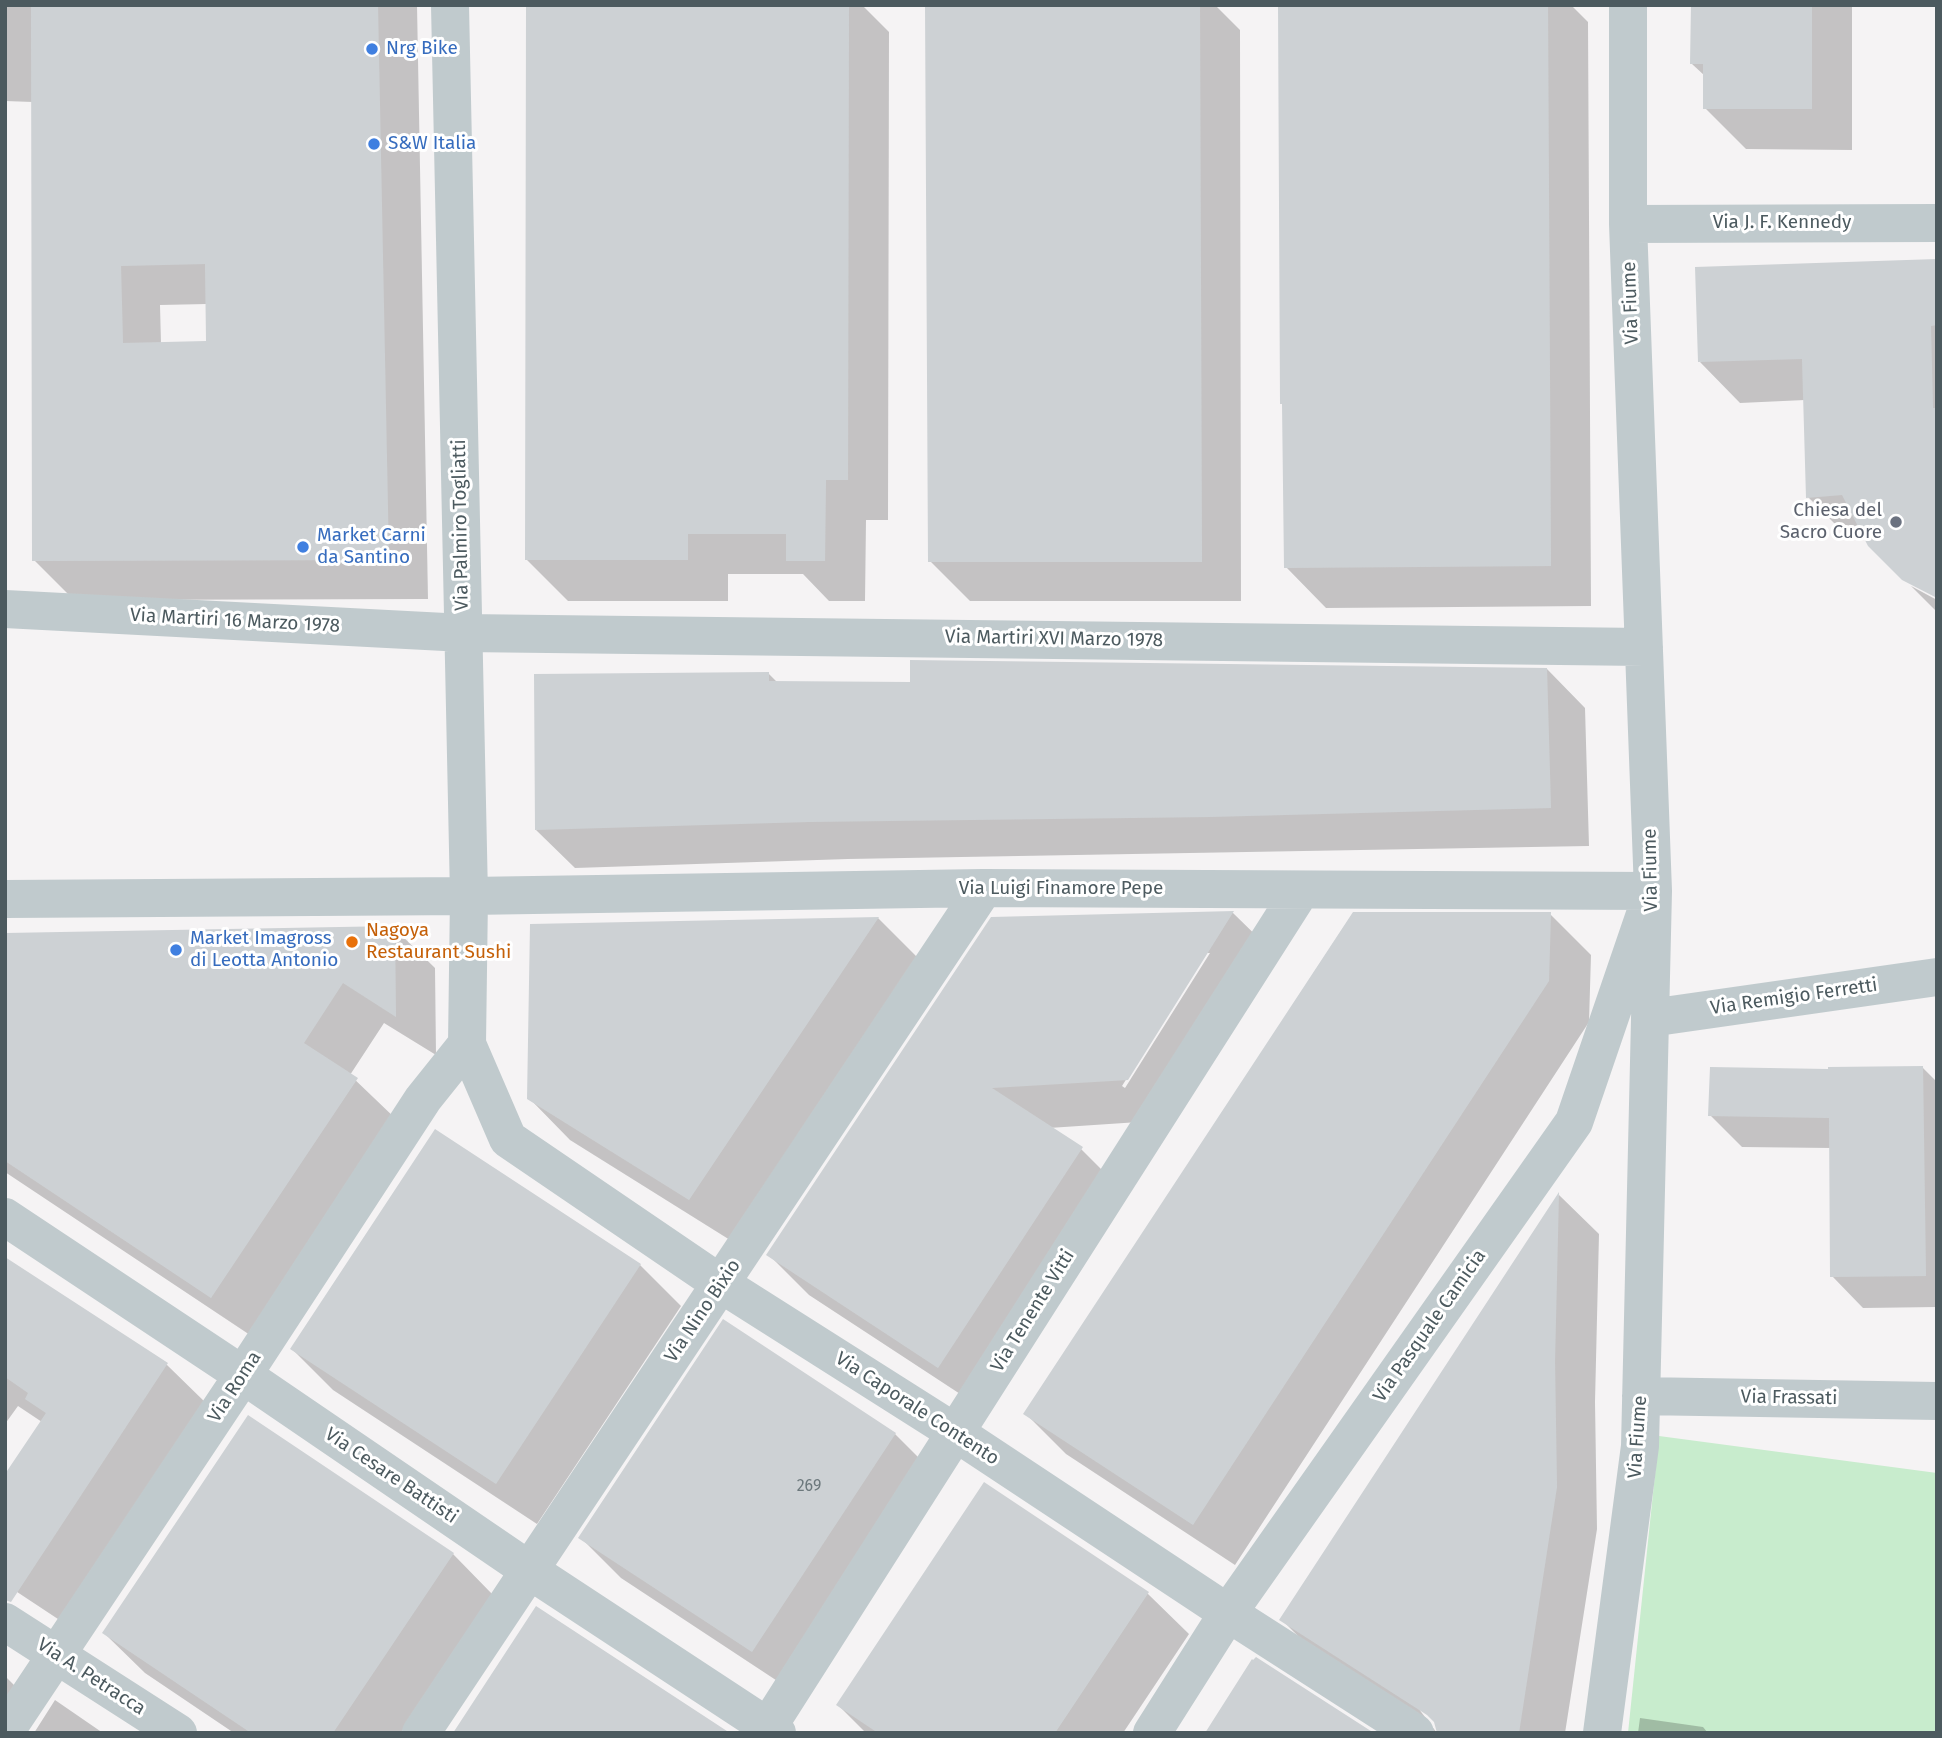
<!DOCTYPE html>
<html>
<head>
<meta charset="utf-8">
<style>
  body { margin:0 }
  #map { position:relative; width:1942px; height:1738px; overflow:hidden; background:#f5f3f4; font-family:"Fira Sans",sans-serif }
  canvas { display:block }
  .frame { position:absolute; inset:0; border:7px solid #4c5a5f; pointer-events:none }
</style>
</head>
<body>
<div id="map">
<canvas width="1942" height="1738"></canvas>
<div class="frame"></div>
</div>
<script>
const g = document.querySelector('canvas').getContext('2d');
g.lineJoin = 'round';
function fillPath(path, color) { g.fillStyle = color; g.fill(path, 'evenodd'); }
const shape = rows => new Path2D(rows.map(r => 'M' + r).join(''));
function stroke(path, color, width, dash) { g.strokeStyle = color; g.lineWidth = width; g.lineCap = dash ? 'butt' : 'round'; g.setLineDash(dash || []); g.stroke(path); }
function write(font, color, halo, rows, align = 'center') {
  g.font = font + ' "Fira Sans",sans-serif'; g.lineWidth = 6; g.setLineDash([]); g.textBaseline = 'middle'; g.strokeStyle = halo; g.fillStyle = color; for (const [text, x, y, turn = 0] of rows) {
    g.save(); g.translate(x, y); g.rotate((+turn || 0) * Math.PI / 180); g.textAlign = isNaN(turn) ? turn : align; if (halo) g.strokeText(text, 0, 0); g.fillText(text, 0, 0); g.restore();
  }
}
const green = shape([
  [1659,1436,1937,1473,1937,1733,1628,1733]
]);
const shadow = shape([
  [5,5,417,5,428,599,74,600,34,560,33,102,5,101],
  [207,304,208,343,161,344,160,305],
  [528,5,862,5,889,32,888,520,866,520,865,601,829,601,803,574,728,574,728,601,568,601,527,560],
  [927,5,1215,5,1240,30,1241,601,970,601,930,561],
  [1280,5,1571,5,1588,22,1591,606,1326,608,1286,567],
  [1692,5,1852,5,1852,150,1746,149,1705,108,1705,76,1692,64],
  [1937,261,1937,596,1865,537,1849,538,1808,497,1805,400,1740,403,1700,362],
  [1911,586,1937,600,1937,612],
  [1547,669,1585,708,1589,846,848,859,575,868,536,830,768,673,778,683,911,684],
  [1233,913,1274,953,1169,1120,1049,1128,1081,1149,1122,1190,980,1407,809,1295,768,1254,992,919],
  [1206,953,1210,953,1125,1088,1122,1086],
  [1353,913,1550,914,1591,955,1589,1022,1235,1565,1066,1454,1025,1413],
  [878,918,919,959,730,1240,570,1140,529,1098,532,926],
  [394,928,435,968,436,1055,384,1023,350,1075,397,1120,253,1337,5,1172,5,935],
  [1923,1068,1937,1082,1937,1307,1863,1308,1832,1276,1831,1148,1742,1147,1710,1115,1830,1071],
  [1559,1195,1599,1234,1595,1402,1597,1529,1565,1733,1485,1733,1391,1672,1437,1733,1435,1733,1323,1661,1282,1620],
  [5,1259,167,1365,208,1405,64,1623,5,1584,42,1422,18,1406,5,1424],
  [640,1265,681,1306,537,1524,333,1390,292,1349],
  [895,1434,936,1475,794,1692,621,1578,580,1537],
  [985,1485,1148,1594,1189,1634,1123,1733,866,1733,838,1705],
  [453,1554,493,1595,401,1733,234,1733,145,1673,104,1633],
  [5,1676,18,1689,5,1708],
  [55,1700,103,1733,34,1733],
  [1640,1718,1703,1727,1708,1733,1638,1733]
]);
const building = shape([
  [31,5,378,5,389,560,32,561],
  [205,264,206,341,123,343,121,266],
  [526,5,849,5,848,480,826,480,825,561,786,561,786,534,688,534,688,560,525,560],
  [925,5,1200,5,1202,562,928,562],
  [1278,5,1548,5,1551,566,1284,568,1282,404,1280,404],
  [1691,5,1812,5,1812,109,1703,109,1703,64,1690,64],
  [1937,259,1937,325,1931,326,1933,408,1937,408,1937,598,1902,580,1868,546,1842,495,1806,498,1802,359,1698,362,1695,267],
  [910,660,1547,668,1551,808,1209,817,808,822,535,830,534,674,769,672,769,681,910,682],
  [1234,911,1128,1080,992,1088,1083,1147,938,1368,766,1255,991,917],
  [1353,912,1551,912,1549,981,1193,1525,1023,1414],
  [879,917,689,1200,527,1099,530,924],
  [395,926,396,1017,343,983,304,1043,358,1078,211,1298,5,1161,5,933],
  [1923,1066,1926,1276,1830,1277,1829,1118,1708,1116,1710,1067,1828,1069,1828,1067],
  [435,1129,641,1264,496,1484,290,1349],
  [1559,1192,1555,1361,1557,1487,1519,1733,1437,1733,1434,1722,1427,1715,1279,1620],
  [5,1257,168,1363,11,1602,5,1600,5,1474,46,1413,25,1399,28,1393,5,1377],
  [723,1319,896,1433,752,1652,578,1538],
  [248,1415,454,1553,333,1733,251,1733,102,1633],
  [984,1482,1149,1592,1055,1733,878,1733,836,1705],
  [536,1606,730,1733,453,1733],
  [1256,1657,1374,1733,1205,1733,1252,1659,1253,1660]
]);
const minor = shape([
  [450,5,469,896,467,1044,508,1139,721,1284,956,1433,1228,1613,1415,1733],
  [1628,224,1937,223],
  [5,609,464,633,1644,647],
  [5,899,469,896,984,888,1653,891,1574,1122,1228,1613,1152,1733],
  [1650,1018,1937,977],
  [5,1217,243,1375,529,1570,777,1733],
  [1641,1396,1937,1401],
  [5,1622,178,1733],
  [5,1732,243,1375,423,1099,467,1044],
  [421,1733,984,888],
  [764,1733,1301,890],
  [1602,1733,1640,1446,1653,891,1628,224,1628,5]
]);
const markers = [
  [372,49,7,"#3f7fe0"],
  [374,144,7,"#3f7fe0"],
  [1896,522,7,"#6b7280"],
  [303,547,7,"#3f7fe0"],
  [352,942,7,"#e8710a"],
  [176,950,7,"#3f7fe0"]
];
const numberNames = [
  ["269",809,1487]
];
const shopNames = [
  ["Nrg Bike",386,49],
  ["S&W Italia",388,144],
  ["Market Carni",317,536],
  ["da Santino",317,558],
  ["Market Imagross",190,939],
  ["di Leotta Antonio",190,961]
];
const streetNames = [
  ["Via J. F. Kennedy",1782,223],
  ["Via Fiume",1631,303,-92],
  ["Via Palmiro Togliatti",461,525,-91],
  ["Via Martiri 16 Marzo 1978",235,621,3],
  ["Via Martiri XVI Marzo 1978",1054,639,1],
  ["Via Fiume",1651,870,-91],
  ["Via Luigi Finamore Pepe",1061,889],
  ["Via Remigio Ferretti",1794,997,-8],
  ["Via Nino Bixio",703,1311,-56],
  ["Via Tenente Vitti",1033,1311,-58],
  ["Via Pasquale Camicia",1430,1326,-55],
  ["Via Roma",235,1387,-57],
  ["Via Frassati",1789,1398,1],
  ["Via Caporale Contento",917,1409,33],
  ["Via Fiume",1638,1437,-86],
  ["Via Cesare Battisti",391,1476,34],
  ["Via A. Petracca",91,1677,33]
];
const worshipNames = [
  ["Chiesa del",1882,511],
  ["Sacro Cuore",1882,533]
];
const foodNames = [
  ["Nagoya",366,931],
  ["Restaurant Sushi",366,953]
];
fillPath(green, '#c8eccd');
fillPath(shadow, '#0003');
fillPath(building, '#cdd1d4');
stroke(minor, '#c0cacd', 38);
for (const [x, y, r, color] of markers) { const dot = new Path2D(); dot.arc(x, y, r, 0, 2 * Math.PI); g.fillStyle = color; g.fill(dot); stroke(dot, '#fff', 2.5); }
write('16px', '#6c787c', null, numberNames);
write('19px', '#366cbe', '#fff', shopNames, 'left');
write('19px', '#4c5a5f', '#fff', streetNames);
write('19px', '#5b616d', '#fff', worshipNames, 'right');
write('19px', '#c56008', '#fff', foodNames, 'left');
</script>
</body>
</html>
